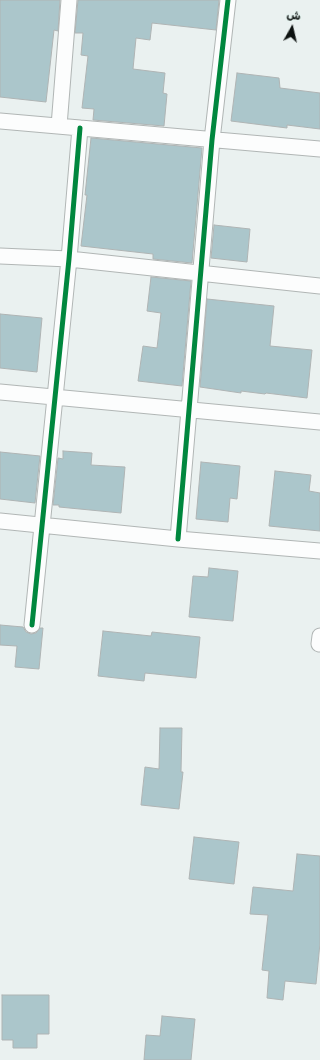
<!DOCTYPE html>
<html>
<head>
<meta charset="utf-8">
<style>
  body { margin:0 }
  #map { position:relative; width:320px; height:1060px; overflow:hidden; background:#eaf1f0; font-family:Rubik,"Noto Sans Arabic",sans-serif }
  canvas { display:block }
  .north { position:absolute; left:272px; top:8px; width:40px; height:40px; -webkit-text-stroke:3px #e7f4f1; paint-order:stroke; rotate:8deg; font-size:11px; font-weight:700; line-height:16px; text-align:center; color:#0d1210 }
  .north::after { content:''; display:block; margin:auto; width:14px; height:18px; background:#0d1210; clip-path:polygon(50% 0,100% 100%,50% 72%,0 100%) }
</style>
</head>
<body>
<div id="map">
<canvas width="320" height="1060"></canvas>
<div class="north">ش</div>
</div>
<script>
const g = document.querySelector('canvas').getContext('2d');
g.lineJoin = 'round';
function fillPath(path, color) { g.fillStyle = color; g.fill(path, 'evenodd'); }
const shape = rows => new Path2D(rows.map(r => 'M' + r).join(''));
function stroke(path, color, width, dash) { g.strokeStyle = color; g.lineWidth = width; g.lineCap = dash ? 'butt' : 'round'; g.setLineDash(dash || []); g.stroke(path); }
const building = shape([
  [0,0,60,0,58,31,54,30,46,102,0,97,0,0],
  [78,0,219,0,216,30,152,23,150,40,136,38,133,69,165,73,163,93,167,94,164,126,93,120,94,109,82,108,88,56,81,55,83,33,75,33,78,0],
  [237,73,279,78,280,88,320,93,320,129,287,125,287,128,231,121,237,73],
  [91,138,202,148,192,263,153,259,153,254,81,246,87,195,85,195,91,138],
  [214,225,250,229,247,262,211,258,214,225],
  [151,277,191,281,182,386,138,381,143,346,157,348,161,313,147,311,151,277],
  [207,299,274,306,270,346,312,350,307,398,266,393,265,394,241,391,241,393,200,387,207,299],
  [0,314,42,318,37,372,0,368,0,314],
  [63,451,92,453,91,465,125,467,121,513,59,507,59,505,53,505,58,458,63,459,63,451],
  [0,452,40,456,35,503,0,499,0,452],
  [201,462,240,466,237,499,230,498,228,522,196,519,201,462],
  [275,471,311,475,309,491,320,493,320,531,269,526,275,471],
  [209,568,238,571,233,621,189,617,193,576,208,577,209,568],
  [0,625,23,627,26,632,31,634,36,633,40,628,43,628,39,669,15,667,17,646,0,645,0,625],
  [103,631,151,636,152,632,200,637,196,678,145,673,144,681,98,676,103,631],
  [160,728,182,728,181,772,183,772,179,809,141,805,145,767,159,769,160,728],
  [194,837,239,842,234,884,189,879,194,837],
  [297,854,320,856,320,943,316,984,285,981,283,1000,267,998,269,971,262,970,268,915,250,914,253,887,293,891,297,854],
  [2,995,49,995,49,1034,37,1034,37,1048,13,1048,13,1040,2,1040,2,995],
  [162,1016,195,1019,191,1060,144,1060,146,1035,160,1036,162,1016]
]);
const minor = shape([
  [0,121,320,149],
  [59,126,69,0],
  [0,256,69,259,320,286],
  [0,392,320,422],
  [0,521,178,539,320,551],
  [178,539,212,140,228,0],
  [32,625,69,259,80,128],
  [319,644,320,636]
]);
const cycleway = shape([
  [178,539,212,140,228,0],
  [32,625,69,259,80,128]
]);
fillPath(building, '#abc6cb');
stroke(building, '#afb4b4', 1);
stroke(minor, '#b1b6b5', 17);
stroke(minor, '#fcfdfd', 15);
stroke(cycleway, '#00873e', 5);
</script>
</body>
</html>
